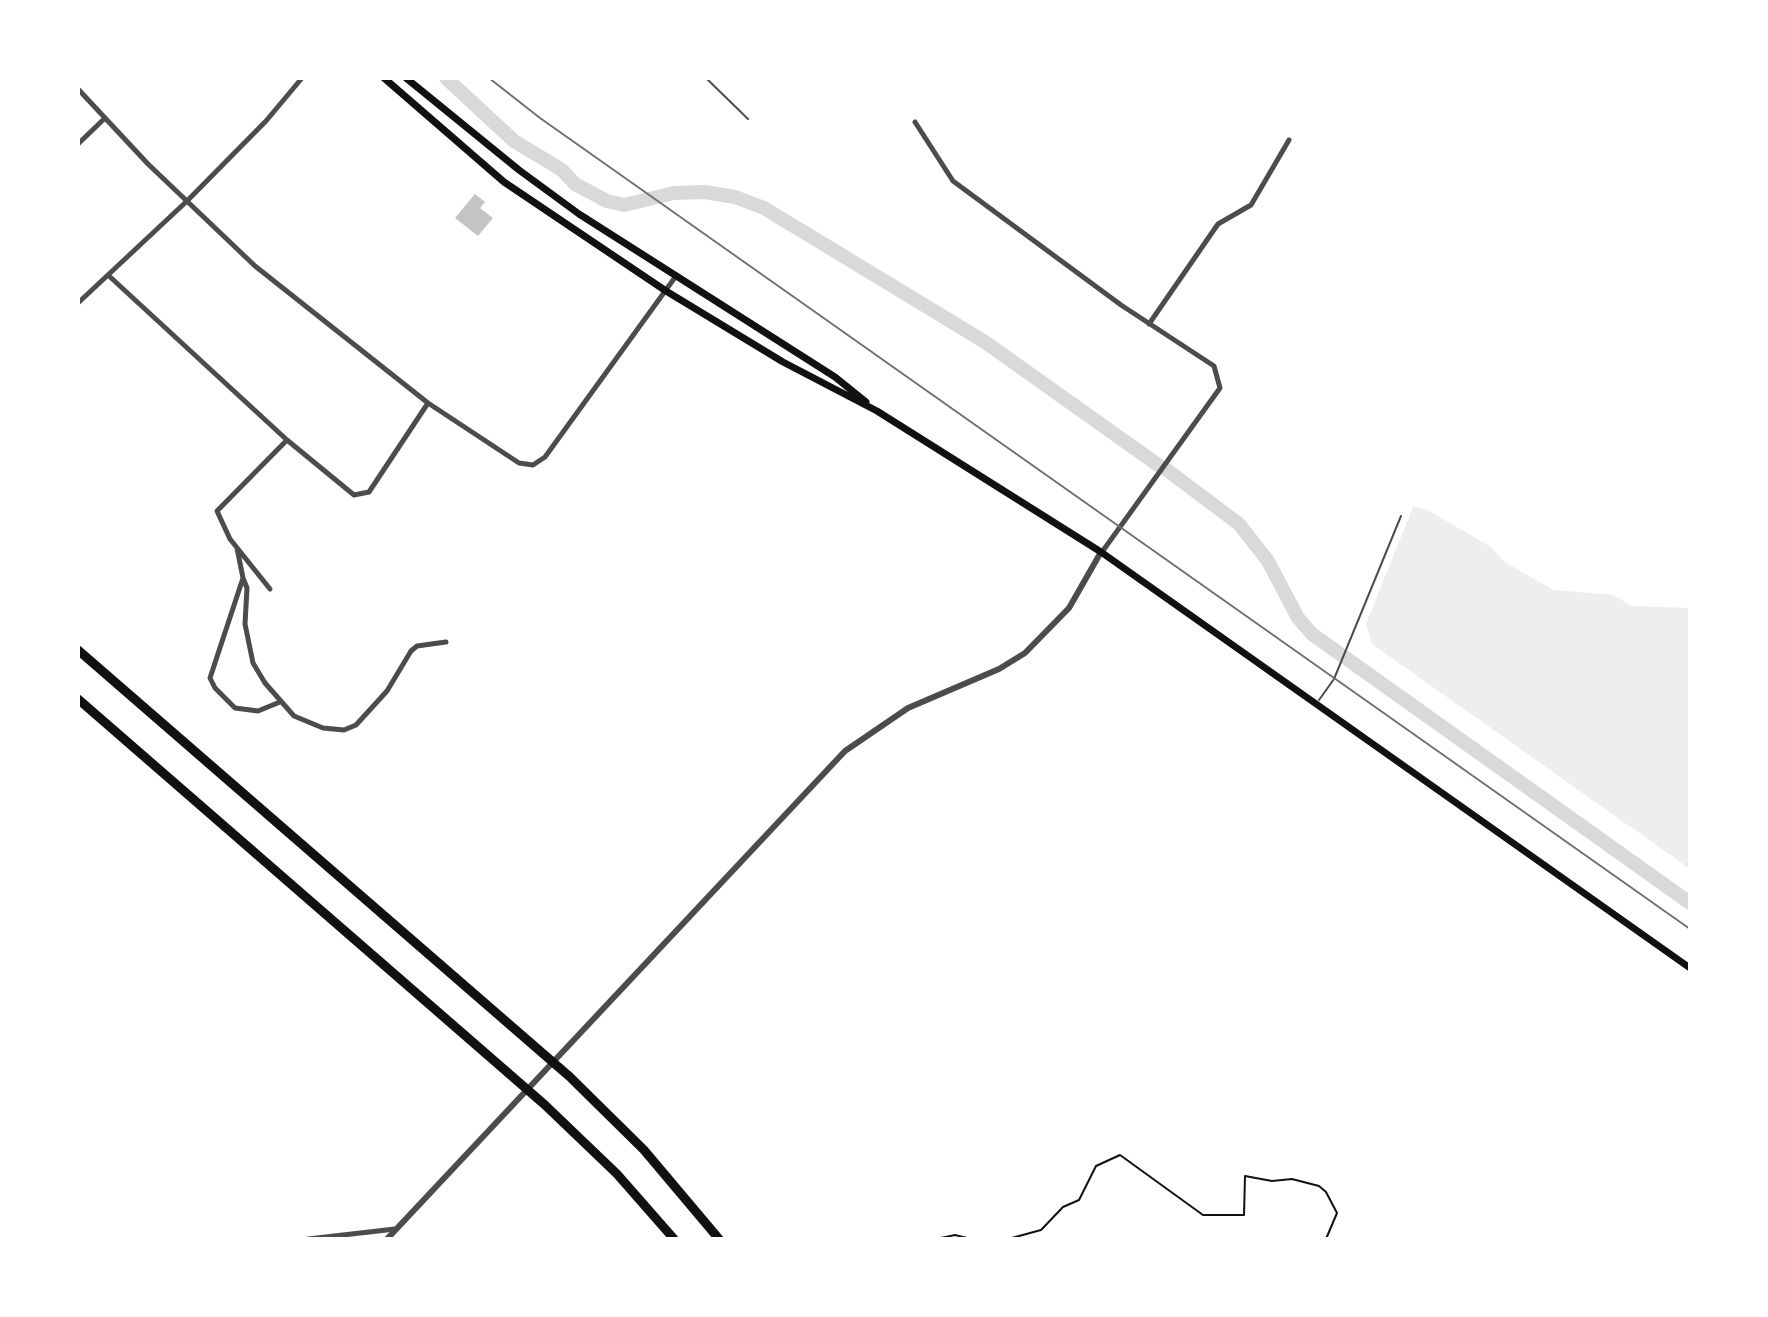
<!DOCTYPE html>
<html>
<head>
<meta charset="utf-8">
<style>
  body { margin:0 }
  #map { position:relative; width:1768px; height:1317px; overflow:hidden; background:#fff; font-family:"Roboto Serif",serif }
  canvas { display:block }
  .frame { position:absolute; inset:0; border:80px solid #fff; pointer-events:none }
</style>
</head>
<body>
<div id="map">
<canvas width="1768" height="1317"></canvas>
<div class="frame"></div>
</div>
<script>
const g = document.querySelector('canvas').getContext('2d');
g.lineJoin = 'round';
function fillPath(path, color) { g.fillStyle = color; g.fill(path, 'evenodd'); }
const shape = rows => new Path2D(rows.map(r => 'M' + r).join(''));
function stroke(path, color, width, dash) { g.strokeStyle = color; g.lineWidth = width; g.lineCap = dash ? 'butt' : 'round'; g.setLineDash(dash || []); g.stroke(path); }
const green = shape([
  [1413,507,1426,509,1491,547,1506,563,1554,590,1613,595,1632,606,1690,608,1690,869,1372,644,1366,624]
]);
const river = shape([
  [446,78,514,141,562,170,575,184,607,201,624,205,674,193,705,192,735,197,764,208,985,342,1158,465],
  [1167,470,1239,524,1268,561,1298,618,1312,634,1690,903]
]);
const building = shape([
  [475,194,485,202,480,208,493,218,478,236,455,218]
]);
const path = shape([
  [880,1239,914,1239],
  [936,1239,955,1235,971,1239],
  [1008,1239,1041,1230,1063,1207,1079,1200,1096,1166,1120,1155,1203,1215,1244,1215,1245,1176,1272,1181,1292,1179,1319,1186,1326,1192,1337,1213,1326,1239]
]);
const service = shape([
  [706,78,748,119],
  [1319,700,1334,679,1401,516]
]);
const minor = shape([
  [78,89,148,164,255,266,428,403,519,463,533,465,545,457,676,276],
  [915,122,953,181,1121,305,1214,366,1220,388,1102,552],
  [78,144,105,118],
  [108,275,287,440,354,495,369,492,428,403],
  [78,303,187,201,266,121,302,78],
  [1149,324,1218,224,1251,205,1289,140],
  [237,548,243,578,210,678,215,688,235,708,258,711,280,702],
  [243,578,247,588,245,624,253,663,265,683,294,716,323,728,344,730,356,725,387,691,411,651,417,646,446,642],
  [270,589,230,539,217,511,287,440],
  [308,1239,395,1229]
]);
const tertiary = shape([
  [387,1239,845,751,908,708,999,669,1025,653,1069,608,1101,552]
]);
const primary = shape([
  [384,78,504,182,666,291,783,362,877,411,1101,552,1690,968],
  [406,78,519,170,579,214,835,377,866,402]
]);
const motorway = shape([
  [78,650,570,1077,644,1150,719,1239],
  [78,699,545,1105,617,1174,674,1239]
]);
const rail = shape([
  [489,78,540,118,1690,929]
]);
fillPath(green, '#eee');
stroke(river, '#d9d9d9', 14);
fillPath(building, '#c4c4c4');
stroke(path, '#111', 2);
stroke(service, '#4c4c4c', 2);
stroke(minor, '#4c4c4c', 5);
stroke(tertiary, '#4c4c4c', 6);
stroke(primary, '#111', 7);
stroke(motorway, '#111', 9);
stroke(rail, '#707070', 2);
</script>
</body>
</html>
